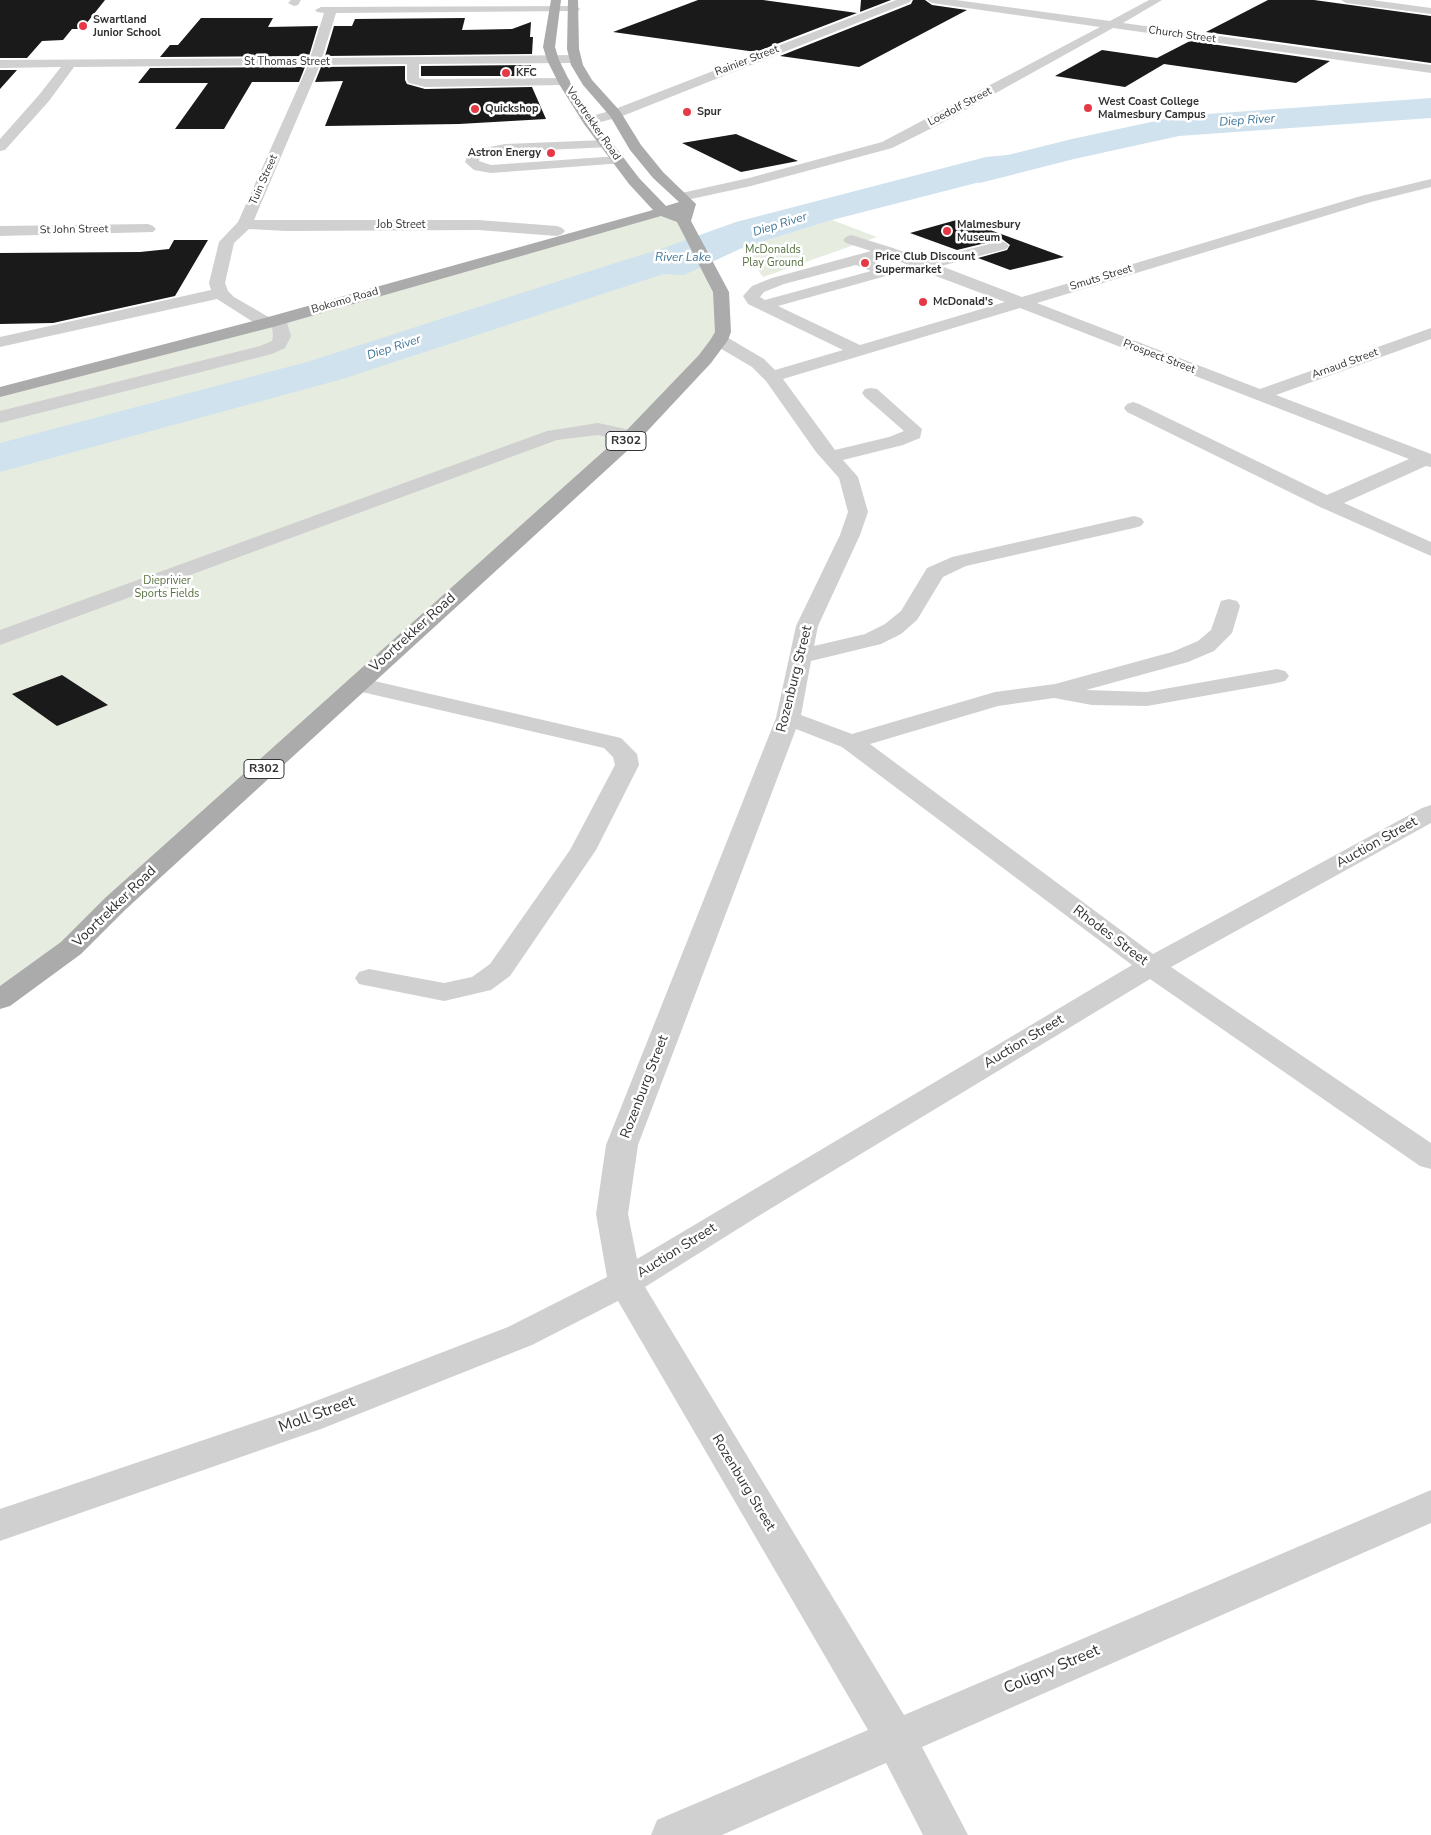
<!DOCTYPE html>
<html>
<head>
<meta charset="utf-8">
<style>
  body { margin:0 }
  canvas { display:block; background:#fff }
</style>
</head>
<body>
<canvas width="1431" height="1835"></canvas>
<script>
const g = document.querySelector('canvas').getContext('2d');
g.lineJoin = 'round';
function fillPath(path, color) { g.fillStyle = color; g.fill(path, 'evenodd'); }
const shape = rows => new Path2D(rows.map(r => 'M' + r).join(''));
function stroke(path, color, width, dash) { g.strokeStyle = color; g.lineWidth = width; g.lineCap = dash ? 'butt' : 'round'; g.setLineDash(dash || []); g.stroke(path); }
function write(font, color, halo, rows, align = 'center') {
  g.font = font + ' "Nunito Sans",sans-serif'; g.lineWidth = 5; g.setLineDash([]); g.textBaseline = 'middle'; g.strokeStyle = halo; g.fillStyle = color; for (const [text, x, y, turn = 0] of rows) {
    g.save(); g.translate(x, y); g.rotate((+turn || 0) * Math.PI / 180); g.textAlign = isNaN(turn) ? turn : align; if (halo) g.strokeText(text, 0, 0); g.fillText(text, 0, 0); g.restore();
  }
}
const green = shape([
  [663,212,684,221,724,314,705,359,0,1000,0,392],
  [832,220,877,237,763,277,742,248]
]);
const water = shape([
  [1072,149,1050,164,832,220,742,248,684,275,626,272,647,254,736,222,986,157]
]);
const river = shape([
  [1431,98,1431,118,1179,136,1074,159,980,183,968,179,962,172,968,165,1072,139,1179,116,1431,98],
  [717,232,731,236,736,244,731,252,339,380,0,472,0,443,307,362,612,264,717,232]
]);
const building = shape([
  [0,0,105,0,82,29,72,29,63,40,42,41,27,58,0,58],
  [698,0,763,0,857,13,756,52,613,32],
  [861,0,891,0,860,12],
  [913,0,925,0,932,5,967,10,859,67,780,56,911,4],
  [1268,0,1314,0,1431,16,1431,63,1206,32],
  [201,18,273,18,268,27,318,26,309,56,160,57,170,45,178,45],
  [465,18,462,30,512,29,531,22,530,37,533,37,532,54,325,56,334,26,352,26,355,19],
  [1190,41,1330,61,1296,83,1164,64,1125,87,1055,76,1102,50,1157,58],
  [531,65,531,76,421,76,421,66],
  [405,66,405,80,407,84,425,89,532,87,546,119,459,124,325,126,343,81,315,82,321,67],
  [305,67,299,82,252,82,224,129,175,129,208,83,138,83,150,68],
  [0,70,17,70,0,89],
  [736,134,798,161,741,172,682,143],
  [960,219,1064,257,1010,270,978,258,1007,250,1010,245,1002,239,957,250,910,233],
  [174,240,208,240,175,296,53,323,0,324,0,253,140,252,169,249],
  [62,675,108,705,57,726,12,694]
]);
const minor = shape([
  [291,0,301,0,298,5,294,6,288,3,291,0],
  [896,0,911,0,910,2,620,117,589,125,582,121,584,118,610,111,896,0],
  [927,0,956,0,1110,21,1149,0,1162,0,1123,23,1431,65,1431,73,1113,28,940,124,892,148,751,186,682,201,677,200,675,197,677,194,749,178,882,142,1100,27,932,3,927,0],
  [1341,0,1372,0,1431,8,1431,14,1346,3,1341,0],
  [574,6,578,7,580,9,578,11,336,13,322,58,575,55,581,59,575,63,419,64,419,78,425,79,568,78,570,81,568,84,564,85,425,87,409,83,407,80,407,64,320,65,254,220,478,220,557,226,562,228,565,231,562,234,557,236,478,230,286,231,249,229,234,243,225,283,228,291,234,297,272,319,279,315,285,316,291,336,285,348,272,354,0,423,0,411,260,346,272,341,273,336,272,327,261,327,217,299,0,347,0,337,211,290,209,283,219,242,238,222,308,65,74,67,49,101,5,150,0,151,0,139,39,95,61,67,0,68,0,60,310,58,324,13,317,12,315,10,321,7,574,6],
  [605,140,612,144,610,147,505,152,480,157,479,161,491,165,618,156,623,157,625,160,623,163,491,173,474,170,465,162,469,151,505,144,605,140],
  [1431,179,1431,187,1371,202,1037,303,1260,389,1431,328,1431,339,1276,395,1431,454,1431,467,1426,466,1344,503,1431,542,1431,556,1320,507,1127,412,1124,408,1127,404,1133,402,1139,404,1327,495,1409,459,1020,308,783,379,835,450,889,437,904,431,865,397,862,393,865,389,871,388,877,389,922,429,920,438,903,445,843,460,858,477,868,512,860,535,818,626,814,646,865,634,885,624,901,611,927,568,952,557,1134,516,1141,518,1144,522,1141,526,1134,528,966,566,943,577,917,620,901,634,881,644,811,661,801,715,852,734,995,692,1055,684,1172,652,1198,641,1211,630,1221,601,1229,599,1237,601,1240,606,1232,633,1214,651,1188,662,1086,690,1147,692,1277,669,1285,671,1289,676,1285,681,1277,683,1147,706,1092,705,1054,698,998,706,870,744,1153,954,1422,808,1431,805,1431,823,1171,967,1431,1143,1431,1169,1420,1166,1150,979,765,1212,645,1287,904,1715,1431,1490,1431,1523,922,1747,968,1835,923,1835,886,1763,722,1835,651,1835,657,1820,868,1730,618,1301,532,1345,321,1429,0,1541,0,1509,295,1409,508,1327,607,1277,596,1214,606,1145,776,718,796,626,840,535,848,512,839,478,816,452,766,381,752,367,713,344,710,340,713,336,719,335,725,336,764,359,775,370,843,350,748,304,743,296,752,286,772,278,871,251,846,243,843,240,846,237,851,235,893,248,926,260,1001,241,1006,243,1009,246,1006,249,941,266,1022,297,1361,196,1431,179],
  [887,256,917,269,1005,302,860,345,778,306,886,276,889,271,887,268,872,260,887,256],
  [856,265,871,271,765,300,760,297,764,292,784,284,856,265],
  [796,729,842,747,1132,965,637,1259,628,1214,638,1145,796,729],
  [148,224,153,226,156,229,153,232,0,236,0,226,148,224],
  [598,423,639,432,641,436,639,440,632,442,598,435,557,440,0,645,0,630,547,431,598,423],
  [357,677,621,738,637,754,639,765,596,850,510,976,491,990,444,1001,359,984,355,978,359,972,369,969,444,983,472,977,490,964,570,850,615,765,613,757,604,748,349,689,345,684,349,679,357,677]
]);
const major = shape([
  [551,0,561,0,555,47,559,60,571,84,594,119,639,178,666,206,679,202,653,178,630,150,610,116,583,85,571,65,567,49,568,0,578,0,579,49,583,65,592,80,620,111,641,145,663,172,696,204,691,221,729,292,731,332,728,340,711,363,639,440,125,910,81,954,10,1006,0,1009,0,986,61,942,105,898,625,432,699,355,711,339,715,332,713,292,677,222,661,216,273,327,0,397,0,387,261,319,653,210,629,184,584,124,559,84,547,60,543,47,551,0]
]);
const markers = [
  [83,26,5,"#e63946"],
  [506,73,5,"#e63946"],
  [1088,108,5,"#e63946"],
  [475,109,5,"#e63946"],
  [687,112,5,"#e63946"],
  [551,153,5,"#e63946"],
  [947,231,5,"#e63946"],
  [865,263,5,"#e63946"],
  [923,302,5,"#e63946"]
];
const farPoinames = [
  ["Swartland",93,20],
  ["Junior School",93,33],
  ["KFC",516,73],
  ["West Coast College",1098,102],
  ["Malmesbury Campus",1098,115],
  ["Quickshop",485,109],
  ["Spur",697,112],
  ["Astron Energy",541,153,"right"],
  ["Malmesbury",957,225],
  ["Museum",957,238],
  ["Price Club Discount",875,257],
  ["Supermarket",875,270],
  ["McDonald's",933,302]
];
const farStreetnames = [
  ["Church Street",1182,35,8],
  ["Rainier Street",747,61,-21],
  ["St Thomas Street",287,62],
  ["Loedolf Street",960,107,-28],
  ["Voortrekker Road",593,124,55],
  ["Tuin Street",264,180,-66],
  ["Job Street",401,225],
  ["St John Street",74,230,-1],
  ["Smuts Street",1101,278,-17],
  ["Bokomo Road",345,301,-16],
  ["Prospect Street",1159,357,21],
  ["Arnaud Street",1345,364,-20]
];
const farParknames = [
  ["McDonalds",773,250],
  ["Play Ground",773,263],
  ["Dieprivier",167,581],
  ["Sports Fields",167,594]
];
const farWaternames = [
  ["Diep River",1247,121,-4],
  ["Diep River",780,225,-17],
  ["River Lake",683,258],
  ["Diep River",394,348,-18]
];
const shields = [
  [626,441,40],
  [264,769,40]
];
const shieldNames = [
  ["R302",626,441],
  ["R302",264,769]
];
const streetNames = [
  ["Voortrekker Road",413,633,-42],
  ["Rozenburg Street",795,679,-76],
  ["Auction Street",1377,843,-29],
  ["Voortrekker Road",115,907,-44],
  ["Rhodes Street",1110,936,37],
  ["Auction Street",1024,1042,-31],
  ["Rozenburg Street",645,1087,-69],
  ["Auction Street",677,1251,-32],
  ["Rozenburg Street",743,1483,59]
];
const nearStreetnames = [
  ["Moll Street",317,1415,-20],
  ["Coligny Street",1052,1670,-23]
];
fillPath(green, '#e6ecdf');
fillPath(water, '#cfe2ee');
fillPath(river, '#cfe2ee');
fillPath(building, '#1a1a1a');
fillPath(minor, '#d0d0d0');
fillPath(major, '#ababab');
for (const [x, y, r, color] of markers) { const dot = new Path2D(); dot.arc(x, y, r, 0, 2 * Math.PI); g.fillStyle = color; g.fill(dot); stroke(dot, '#fff', 2); }
write('bold 11px', '#333', '#fff', farPoinames, 'left');
write('11px', '#333', '#fff', farStreetnames);
write('11px', '#56703f', '#fff', farParknames);
write('italic 12px', '#3f7597', '#fff', farWaternames);
for (const [x, y, w] of shields) { const box = new Path2D(); box.roundRect(x - w / 2, y - 9.5, w, 19, 4); g.fillStyle = '#fff'; g.fill(box); stroke(box, '#333', 1); }
write('bold 12px', '#333', null, shieldNames);
write('14px', '#333', '#fff', streetNames);
write('16px', '#333', '#fff', nearStreetnames);
</script>
</body>
</html>
